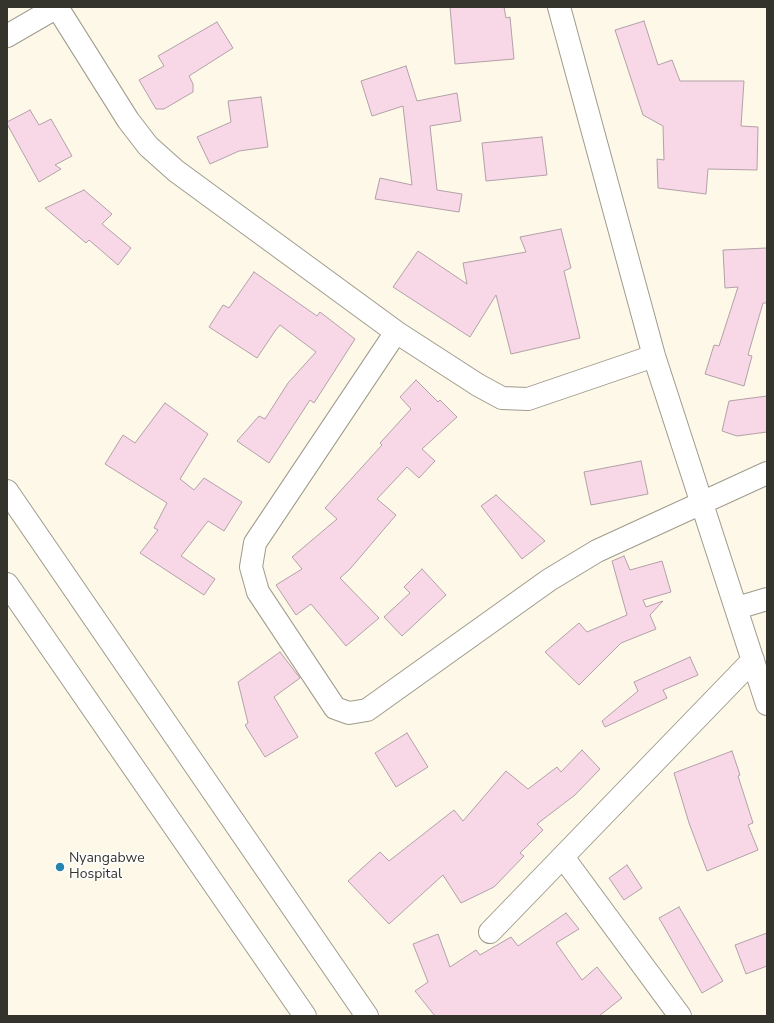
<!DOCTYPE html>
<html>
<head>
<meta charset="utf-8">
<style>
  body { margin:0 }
  #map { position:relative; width:774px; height:1023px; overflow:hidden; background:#fdf8e8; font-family:"Nunito Sans",sans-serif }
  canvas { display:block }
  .frame { position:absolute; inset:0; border:8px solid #34332c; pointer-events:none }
</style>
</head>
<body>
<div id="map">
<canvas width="774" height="1023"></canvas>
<div class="frame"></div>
</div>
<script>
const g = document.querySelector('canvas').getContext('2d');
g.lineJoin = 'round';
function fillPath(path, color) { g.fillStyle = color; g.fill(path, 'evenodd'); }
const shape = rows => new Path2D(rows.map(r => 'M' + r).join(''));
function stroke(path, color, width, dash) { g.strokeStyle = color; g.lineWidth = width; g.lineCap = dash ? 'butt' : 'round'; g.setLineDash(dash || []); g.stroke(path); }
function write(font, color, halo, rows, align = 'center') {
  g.font = font + ' "Nunito Sans",sans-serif'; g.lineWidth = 3; g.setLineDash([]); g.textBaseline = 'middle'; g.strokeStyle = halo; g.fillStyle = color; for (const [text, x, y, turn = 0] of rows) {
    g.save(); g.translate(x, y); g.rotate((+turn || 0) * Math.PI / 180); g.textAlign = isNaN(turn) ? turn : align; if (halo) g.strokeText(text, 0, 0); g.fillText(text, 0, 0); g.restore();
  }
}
const building = shape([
  [450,7,504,7,506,18,510,17,514,59,455,64,450,7],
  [644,21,658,65,672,60,680,81,744,81,741,126,758,127,757,170,708,169,706,194,658,188,657,159,664,160,663,126,643,115,615,30,644,21],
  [217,22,233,48,189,76,193,84,193,92,164,109,156,109,139,80,164,66,158,56,217,22],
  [406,66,417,101,457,93,461,121,430,126,437,190,462,194,459,212,375,199,380,178,412,185,403,106,372,116,361,81,406,66],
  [261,97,268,147,239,151,210,164,197,137,231,122,228,101,261,97],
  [30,110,39,125,51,119,72,156,55,165,61,169,39,182,7,124,7,122,30,110],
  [542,137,547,175,486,181,482,143,542,137],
  [84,190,112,214,102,224,131,248,118,265,89,240,86,243,45,208,84,190],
  [561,229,571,268,564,271,580,338,511,354,496,295,470,337,393,287,418,251,467,284,463,263,526,252,520,237,561,229],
  [767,248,767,303,763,303,748,355,752,356,744,386,705,374,714,345,719,346,738,287,725,288,723,250,767,248],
  [254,272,317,316,320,312,355,339,314,403,310,400,269,463,237,441,259,416,265,419,288,383,316,352,280,325,275,331,257,358,209,327,223,305,229,308,254,272],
  [416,380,438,402,440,400,457,417,422,449,435,461,419,478,407,467,377,499,396,515,350,569,340,578,379,618,346,646,311,604,296,615,276,585,302,569,292,557,337,519,325,508,382,445,380,443,411,409,400,397,416,380],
  [767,396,767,432,737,436,722,431,729,401,767,396],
  [165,403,208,434,180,479,194,490,204,478,242,502,224,531,208,521,181,556,215,579,204,595,140,553,158,530,154,528,167,503,105,464,123,435,135,443,165,403],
  [641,461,648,494,591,505,584,472,641,461],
  [496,495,545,541,522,559,481,506,496,495],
  [624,556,630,570,662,561,671,592,643,600,646,607,663,601,650,615,656,629,621,643,579,685,545,652,579,623,587,632,627,615,612,561,624,556],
  [422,569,446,595,402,636,384,617,410,593,404,587,422,569],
  [280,652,300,678,274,697,298,737,265,757,245,725,248,723,238,682,280,652],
  [690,657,698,675,663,690,667,698,605,727,602,721,638,691,634,682,690,657],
  [407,733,428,767,396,787,375,753,407,733],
  [582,750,600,769,575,795,537,824,543,830,520,853,524,856,494,887,461,903,443,875,389,924,348,881,380,852,389,861,454,810,463,821,506,771,528,789,557,767,561,772,582,750],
  [732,751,740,775,738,776,753,823,748,825,758,850,707,871,689,823,674,773,732,751],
  [627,865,642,888,624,900,609,878,627,865],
  [679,907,723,981,702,993,659,918,679,907],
  [566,913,579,929,556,943,582,980,597,967,622,998,599,1016,435,1016,415,991,428,982,413,944,438,934,450,967,476,950,480,955,511,937,518,946,566,913],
  [767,933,767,966,746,974,735,945,767,933]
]);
const minor = shape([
  [57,7,128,120,148,146,176,171,396,332,478,385,502,398,528,399,654,356],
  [559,7,654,356,767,704],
  [7,36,57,7],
  [396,332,255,543,251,567,258,592,335,708,349,713,367,710,549,580,597,551,767,473],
  [7,491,367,1016],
  [7,584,305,1016],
  [737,608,767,599],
  [563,857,680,1016],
  [490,932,753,660]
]);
const markers = [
  [60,867,5,"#2385b0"]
];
const poiNames = [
  ["Nyangabwe",69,859],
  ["Hospital",69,875]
];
fillPath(building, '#f8d7e6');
stroke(building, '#b2a1a8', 1);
stroke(minor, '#9f9b8c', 24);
stroke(minor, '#fff', 22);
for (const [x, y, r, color] of markers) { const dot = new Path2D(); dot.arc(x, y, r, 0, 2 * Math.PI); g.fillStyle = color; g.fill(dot); stroke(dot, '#fff', 1.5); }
write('14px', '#34332c', '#fff', poiNames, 'left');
</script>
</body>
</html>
